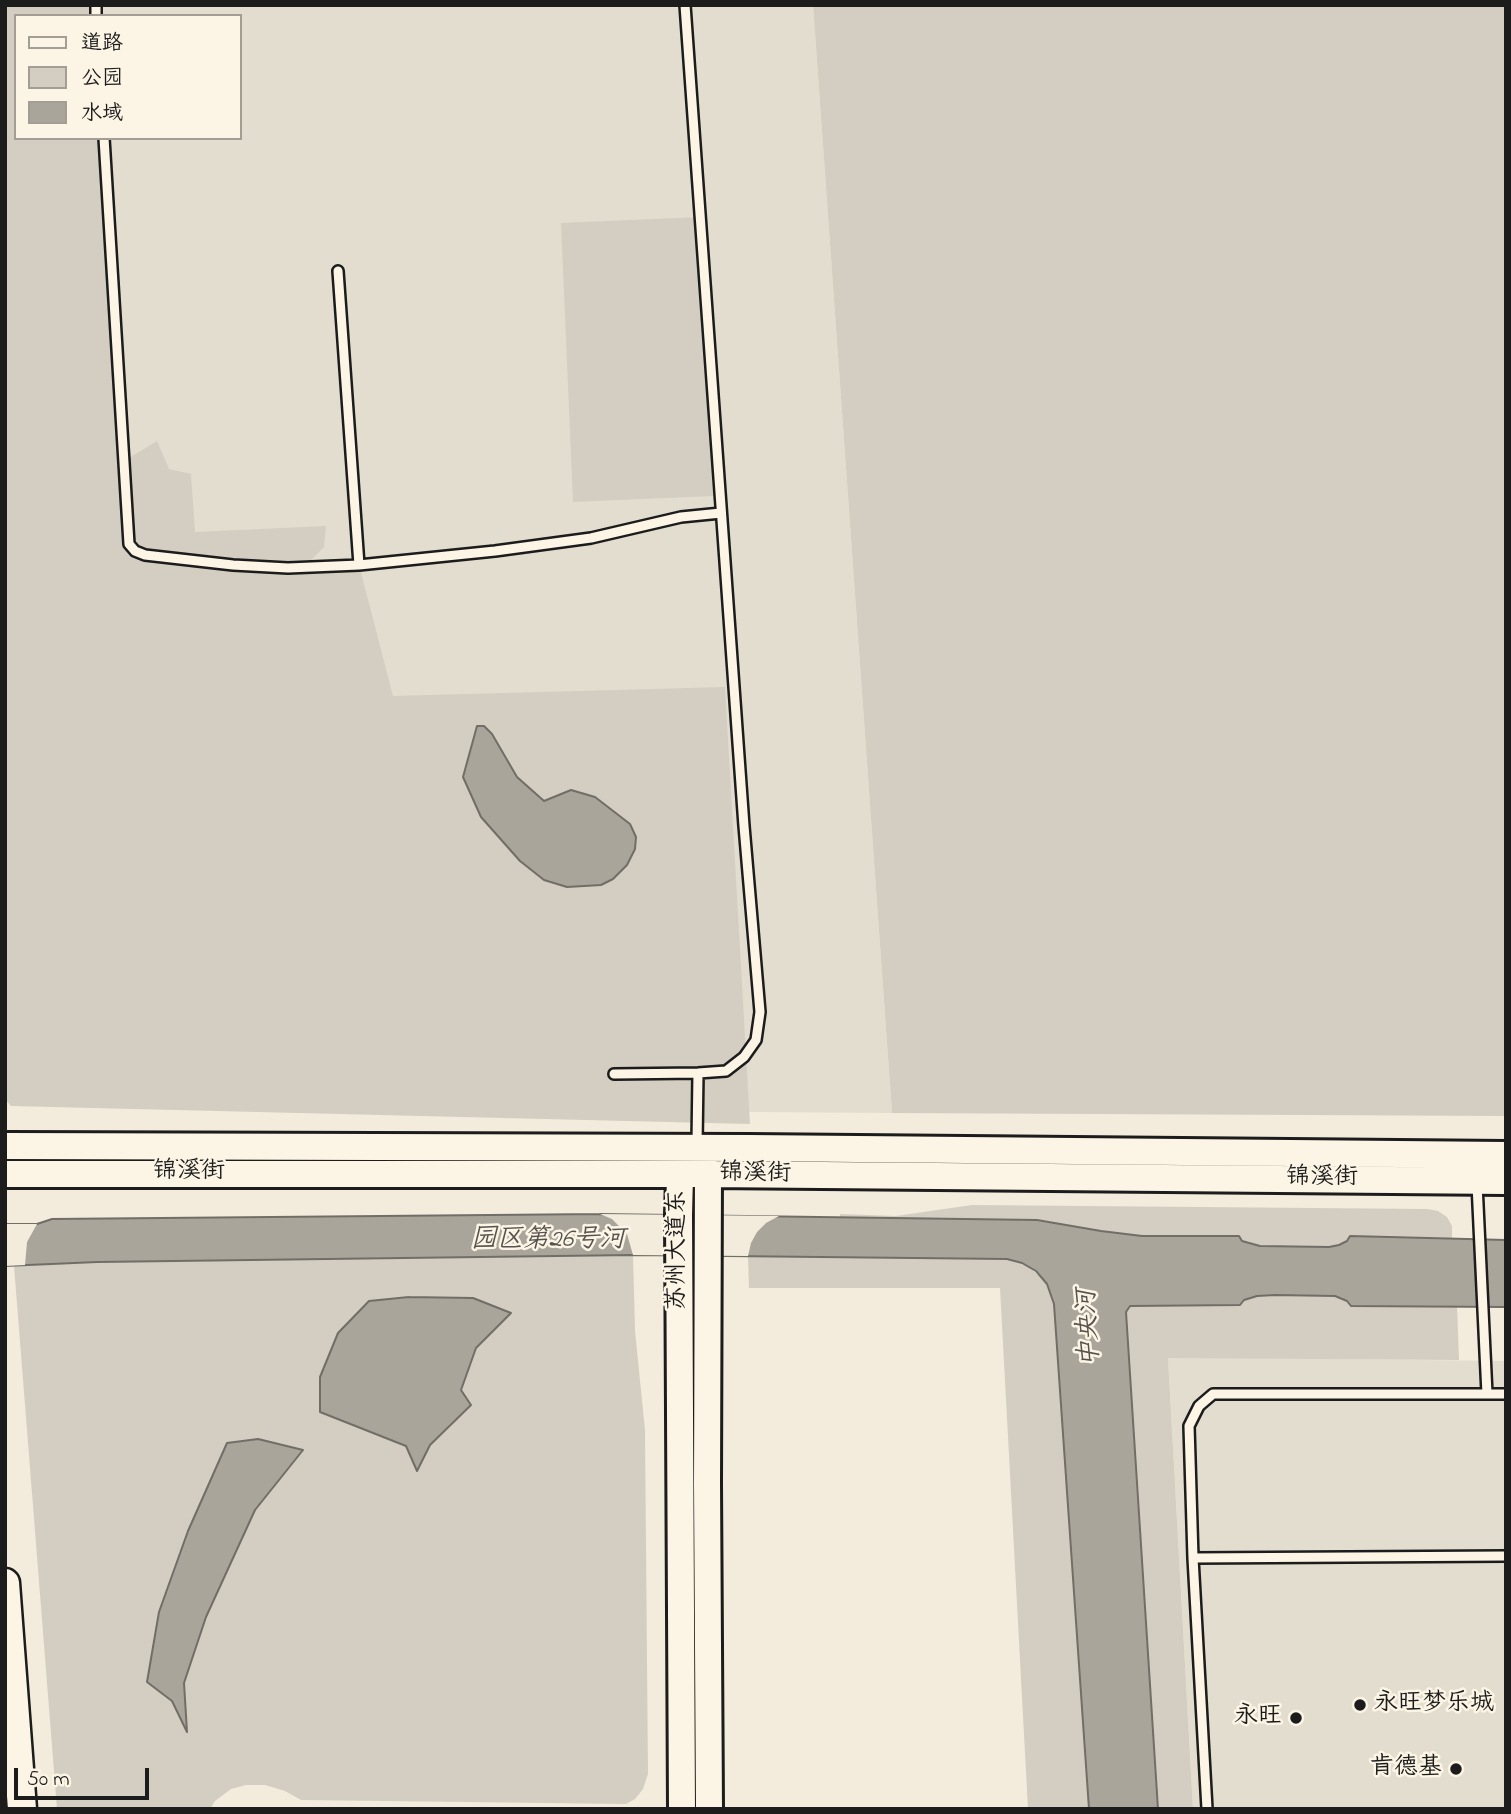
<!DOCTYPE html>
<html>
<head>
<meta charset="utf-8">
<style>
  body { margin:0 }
  #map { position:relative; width:1511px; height:1814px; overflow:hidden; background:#f3ecdd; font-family:"Indie Flower","LXGW WenKai TC",sans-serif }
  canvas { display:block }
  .frame { position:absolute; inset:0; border:7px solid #1c1c1c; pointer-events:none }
  .legend { position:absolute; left:14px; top:14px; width:228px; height:126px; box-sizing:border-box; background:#fcf5e5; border:2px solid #a29e95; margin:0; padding:9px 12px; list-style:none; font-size:21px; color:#1c1c1c }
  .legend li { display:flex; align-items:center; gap:14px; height:35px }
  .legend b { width:35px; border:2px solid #a29e95 }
  .scale { position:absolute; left:14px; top:1768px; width:135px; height:32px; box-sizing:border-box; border:4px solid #1c1c1c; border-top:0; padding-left:9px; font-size:21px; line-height:24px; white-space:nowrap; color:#1c1c1c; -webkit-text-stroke:5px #fcf5e5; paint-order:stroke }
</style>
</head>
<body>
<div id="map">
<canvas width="1511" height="1814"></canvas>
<div class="frame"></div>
<ul class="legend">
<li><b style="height:9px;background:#fcf5e5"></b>道路</li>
<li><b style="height:19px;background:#d3cec1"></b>公园</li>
<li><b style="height:19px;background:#aaa59b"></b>水域</li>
</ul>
<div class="scale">50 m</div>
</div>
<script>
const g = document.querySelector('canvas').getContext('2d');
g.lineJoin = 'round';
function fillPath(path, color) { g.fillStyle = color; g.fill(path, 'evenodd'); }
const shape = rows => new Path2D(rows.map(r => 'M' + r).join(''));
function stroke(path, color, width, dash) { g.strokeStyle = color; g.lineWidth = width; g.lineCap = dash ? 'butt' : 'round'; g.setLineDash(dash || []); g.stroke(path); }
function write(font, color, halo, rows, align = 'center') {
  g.font = font + ' "Indie Flower","LXGW WenKai TC",sans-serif'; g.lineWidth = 5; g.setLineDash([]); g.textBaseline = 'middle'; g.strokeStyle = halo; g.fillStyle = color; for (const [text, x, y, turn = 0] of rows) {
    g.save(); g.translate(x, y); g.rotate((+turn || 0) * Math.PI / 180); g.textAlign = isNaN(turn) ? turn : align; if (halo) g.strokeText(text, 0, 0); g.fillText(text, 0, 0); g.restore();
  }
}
const built = shape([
  [5,5,813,5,892,1113,83,1107],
  [16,16,240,16,240,138,16,138],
  [1168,1357,1506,1361,1506,1809,1193,1809]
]);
const green = shape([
  [5,5,98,5,99,16,16,16,16,138,107,138,129,458,157,441,169,469,191,474,195,532,326,526,324,547,309,562,359,565,393,696,725,687,750,1124,11,1106,5,1099],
  [813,5,1506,5,1506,1116,892,1113],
  [701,217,713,496,573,502,561,223],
  [972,1205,1427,1209,1438,1211,1447,1217,1452,1226,1452,1240,1350,1236,1347,1241,1339,1245,1329,1247,1260,1246,1242,1241,1239,1236,1142,1236,1101,1231,840,1218,840,1214,896,1216],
  [633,1255,635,1331,645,1430,648,1774,643,1789,635,1799,626,1804,301,1800,285,1791,265,1785,246,1785,231,1789,215,1801,210,1809,57,1809,14,1266,97,1262],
  [748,1256,1007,1259,1030,1267,1047,1284,1054,1304,1089,1809,1028,1809,1000,1288,749,1288],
  [1275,1295,1335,1296,1347,1301,1352,1306,1457,1306,1459,1360,1168,1358,1193,1809,1158,1809,1126,1312,1130,1305,1137,1304,1240,1305,1244,1300,1257,1296]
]);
const water = shape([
  [477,726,484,726,492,734,517,777,544,801,571,790,595,797,630,824,636,837,635,849,627,865,613,879,601,885,567,887,544,880,520,861,481,817,463,777,477,726],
  [600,1214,1037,1220,1101,1231,1142,1236,1239,1236,1242,1241,1260,1246,1329,1247,1339,1245,1347,1241,1350,1236,1506,1240,1506,1307,1351,1306,1347,1301,1335,1296,1275,1295,1257,1296,1244,1300,1240,1305,1130,1306,1126,1312,1158,1809,1089,1809,1054,1304,1047,1284,1036,1271,1022,1263,1007,1259,633,1255,97,1262,5,1266,5,1224,37,1224,52,1219,600,1214],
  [409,1297,473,1298,511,1313,476,1348,461,1390,471,1405,430,1445,417,1471,406,1446,320,1412,320,1377,338,1333,369,1301,409,1297],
  [258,1439,303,1450,255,1510,206,1617,184,1683,187,1732,172,1701,147,1682,159,1612,188,1531,227,1443,258,1439]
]);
const pier = shape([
  [600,1214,779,1216,766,1223,757,1232,751,1243,748,1256,633,1255,627,1234,612,1219],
  [5,1224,37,1224,27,1242,25,1265,5,1266]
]);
const lane = shape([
  [96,5,96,16],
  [104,138,129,544,135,551,145,555,233,565,288,568,359,565,495,551,591,538,681,517,721,513],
  [338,271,359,565],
  [614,1074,698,1073,726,1071,744,1057,756,1040,760,1012,744,826,685,5],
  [697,1144,698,1073],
  [1477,1184,1487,1394],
  [1193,1558,1506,1556],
  [1207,1809,1193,1558,1189,1426,1199,1406,1213,1394,1506,1394]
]);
const secondary = shape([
  [5,1146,749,1148,1506,1155],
  [702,1160,708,1174,707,1483,709,1809],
  [5,1174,708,1174,1506,1181],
  [682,1809,679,1215,680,1176,688,1162]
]);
const primary = shape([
  [5,1583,22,1809]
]);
const markers = [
  [1360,1705,7,"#1c1c1c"],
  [1296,1718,7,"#1c1c1c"],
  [1456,1769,7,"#1c1c1c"]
];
const streetNames = [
  ["锦溪街",189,1173],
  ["锦溪街",755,1175,1],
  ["锦溪街",1322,1179],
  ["苏州大道东",679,1250,-90]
];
const poiNames = [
  ["永旺梦乐城",1374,1705,"left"],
  ["永旺",1282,1718],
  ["肯德基",1442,1769]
];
const waterNames = [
  ["园区第26号河",548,1242],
  ["中央河",1091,1328,-93]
];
fillPath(built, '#e3ddcf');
fillPath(green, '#d3cec1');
fillPath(water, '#aaa59b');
stroke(water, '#716e68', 2);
fillPath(pier, '#f3ecdd');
stroke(lane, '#1c1c1c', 14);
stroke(secondary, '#1c1c1c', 32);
stroke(primary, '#1c1c1c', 33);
stroke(lane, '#fcf5e5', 9);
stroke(secondary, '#fcf5e5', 26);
stroke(primary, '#fcf5e5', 28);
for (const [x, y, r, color] of markers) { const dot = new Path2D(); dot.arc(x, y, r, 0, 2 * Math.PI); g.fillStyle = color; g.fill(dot); stroke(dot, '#fcf5e5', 2.5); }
write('24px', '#1c1c1c', '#fcf5e5', streetNames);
write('24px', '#1c1c1c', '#fcf5e5', poiNames, 'right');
write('italic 26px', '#55534f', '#fcf5e5', waterNames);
</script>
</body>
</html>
